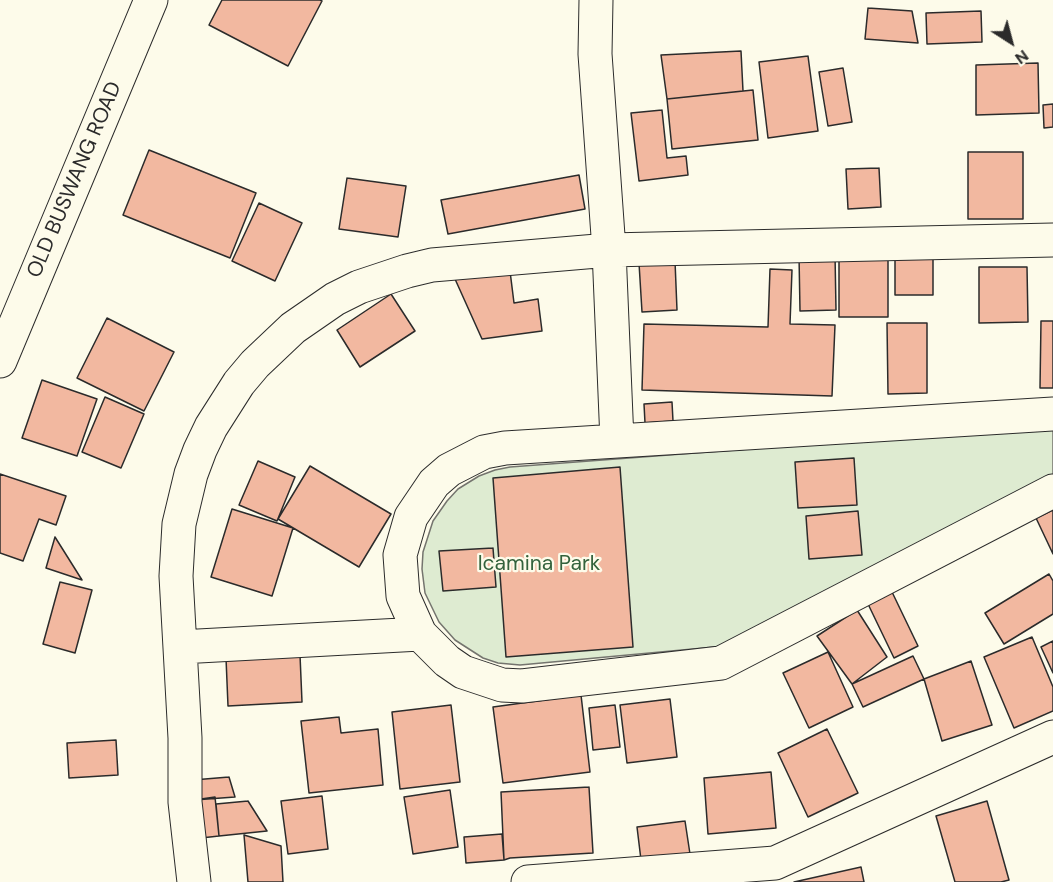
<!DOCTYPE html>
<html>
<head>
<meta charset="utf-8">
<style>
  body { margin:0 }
  #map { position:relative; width:1053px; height:882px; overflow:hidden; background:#fdfbea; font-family:"DM Sans",sans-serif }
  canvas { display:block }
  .north { position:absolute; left:981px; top:12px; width:60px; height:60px; -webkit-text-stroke:4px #fdfbea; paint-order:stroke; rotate:144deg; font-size:16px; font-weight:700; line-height:24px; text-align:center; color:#2b2b2b }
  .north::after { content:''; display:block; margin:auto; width:21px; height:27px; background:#2b2b2b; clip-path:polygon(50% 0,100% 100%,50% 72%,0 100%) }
</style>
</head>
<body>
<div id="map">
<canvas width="1053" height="882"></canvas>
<div class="north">N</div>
</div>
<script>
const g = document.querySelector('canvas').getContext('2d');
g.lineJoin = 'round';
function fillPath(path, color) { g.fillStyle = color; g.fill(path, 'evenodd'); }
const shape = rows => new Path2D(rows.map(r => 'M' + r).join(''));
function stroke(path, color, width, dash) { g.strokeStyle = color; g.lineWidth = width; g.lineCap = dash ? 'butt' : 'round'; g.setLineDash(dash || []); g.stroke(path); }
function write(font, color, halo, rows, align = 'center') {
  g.font = font + ' "DM Sans",sans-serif'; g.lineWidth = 4.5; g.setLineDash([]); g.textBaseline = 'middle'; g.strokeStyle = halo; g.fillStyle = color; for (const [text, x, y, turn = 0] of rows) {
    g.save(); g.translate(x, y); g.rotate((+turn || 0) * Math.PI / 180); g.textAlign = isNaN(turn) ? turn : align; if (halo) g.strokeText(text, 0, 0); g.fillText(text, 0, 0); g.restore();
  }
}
const green = shape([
  [1053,426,1053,476,725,646,520,665,498,663,483,658,455,640,439,622,425,593,422,569,423,552,433,521,447,501,458,489,479,476,495,470,510,467,1053,426]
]);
const building = shape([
  [222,0,320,0,322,1,288,66,209,25,222,0],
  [868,8,912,11,918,43,865,39,868,8],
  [981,11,982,42,927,44,926,13,981,11],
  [741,51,743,91,667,99,661,55,741,51],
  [808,56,818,131,768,138,759,62,808,56],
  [1038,63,1039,113,976,115,976,65,1038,63],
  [843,68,852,122,828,126,819,72,843,68],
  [753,90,758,140,672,149,667,99,753,90],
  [1053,104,1053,127,1044,128,1043,105,1053,104],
  [662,110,667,158,686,156,688,175,639,181,631,113,662,110],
  [149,150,256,193,230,258,123,215,149,150],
  [968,152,1023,152,1023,219,968,219,968,152],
  [879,168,881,207,848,209,846,169,879,168],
  [579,175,585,209,448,234,441,200,579,175],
  [347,178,406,186,398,237,339,229,347,178],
  [259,203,302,223,275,281,232,261,259,203],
  [835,254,836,310,800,311,799,255,835,254],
  [839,254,888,254,888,317,839,317,839,254],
  [895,255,933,256,933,295,895,295,895,255],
  [675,261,677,310,642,312,639,263,675,261],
  [979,267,1027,267,1028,322,979,323,979,267],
  [770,269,792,270,790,324,835,325,832,396,642,390,644,324,768,327,770,269],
  [510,271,514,303,538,299,542,331,482,339,455,279,510,271],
  [391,294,415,331,360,367,337,330,391,294],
  [107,318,174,352,144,411,77,378,107,318],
  [1041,321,1053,321,1053,388,1040,388,1041,321],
  [887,323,927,323,927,393,888,394,887,323],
  [42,380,97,399,77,456,22,438,42,380],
  [105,397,144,414,121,468,82,452,105,397],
  [672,402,673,421,645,423,644,404,672,402],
  [854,458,857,505,798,508,795,462,854,458],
  [258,461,295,477,277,521,239,505,258,461],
  [310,466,391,514,359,567,278,519,310,466],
  [620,467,633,647,506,657,493,478,620,467],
  [0,474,66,496,56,525,39,519,23,561,0,553,0,474],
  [232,509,293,528,272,596,211,577,232,509],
  [1053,510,1053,554,1036,518,1053,510],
  [858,511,862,555,809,559,806,516,858,511],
  [55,537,82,580,46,568,55,537],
  [493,548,496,587,443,591,439,551,493,548],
  [1049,574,1053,581,1053,614,1004,644,985,613,1049,574],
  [60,582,92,590,75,653,43,644,60,582],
  [892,592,918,646,894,658,868,604,892,592],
  [857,610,887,657,852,684,817,636,857,610],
  [1032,637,1053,687,1053,711,1014,728,984,657,1032,637],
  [1053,641,1053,673,1041,647,1053,641],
  [828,652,853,707,809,728,783,673,828,652],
  [300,655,302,702,228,706,226,658,300,655],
  [913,656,924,679,863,707,852,684,913,656],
  [971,661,992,725,942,741,924,679,971,661],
  [581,695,590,772,503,783,493,707,581,695],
  [670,699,677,757,627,763,620,705,670,699],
  [451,705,460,782,400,789,392,712,451,705],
  [615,705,620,747,593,750,589,708,615,705],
  [339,717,341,733,378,729,383,785,309,793,301,721,339,717],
  [827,729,858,793,808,817,778,753,827,729],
  [116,740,118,775,69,778,67,743,116,740],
  [771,772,776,828,708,834,704,778,771,772],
  [229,777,235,797,194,800,193,780,229,777],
  [589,787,593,853,510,858,504,860,501,792,589,787],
  [450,790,458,847,413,854,404,797,450,790],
  [322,796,328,849,288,854,281,801,322,796],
  [215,797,219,836,192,839,194,800,215,797],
  [248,801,267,831,219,836,216,804,248,801],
  [987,801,1009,880,1001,882,955,882,936,816,987,801],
  [685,821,690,854,641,860,637,827,685,821],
  [502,834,504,860,466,863,464,837,502,834],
  [244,835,281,846,283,882,248,882,244,835],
  [861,867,864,882,794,882,861,867]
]);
const minor = shape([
  [596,0,595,54,609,250,617,441],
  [0,361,151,0],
  [1053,414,505,448,484,452,449,470,434,483,411,517,400,555,403,596,420,634,447,661,463,672,502,685,522,686,721,663,1053,491],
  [180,647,420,634],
  [194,882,185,802,185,738,176,576,179,524,191,474,200,450,211,427,239,383,255,364,293,328,335,299,359,287,407,271,432,265,609,250,1053,240],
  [528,882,775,863,1053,737]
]);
const streetNames = [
  ["OLD BUSWANG ROAD",75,180,-67]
];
const parkNames = [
  ["Icamina Park",539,564]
];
fillPath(green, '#deebd1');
stroke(green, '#74746e', 1.5);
fillPath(building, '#f2b8a0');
stroke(building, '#2b2b2b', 1.5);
stroke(minor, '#2b2b2b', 35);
stroke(minor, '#fdfbea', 33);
write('21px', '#2b2b2b', '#fdfbea', streetNames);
write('21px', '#34623c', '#fdfbea', parkNames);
</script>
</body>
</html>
